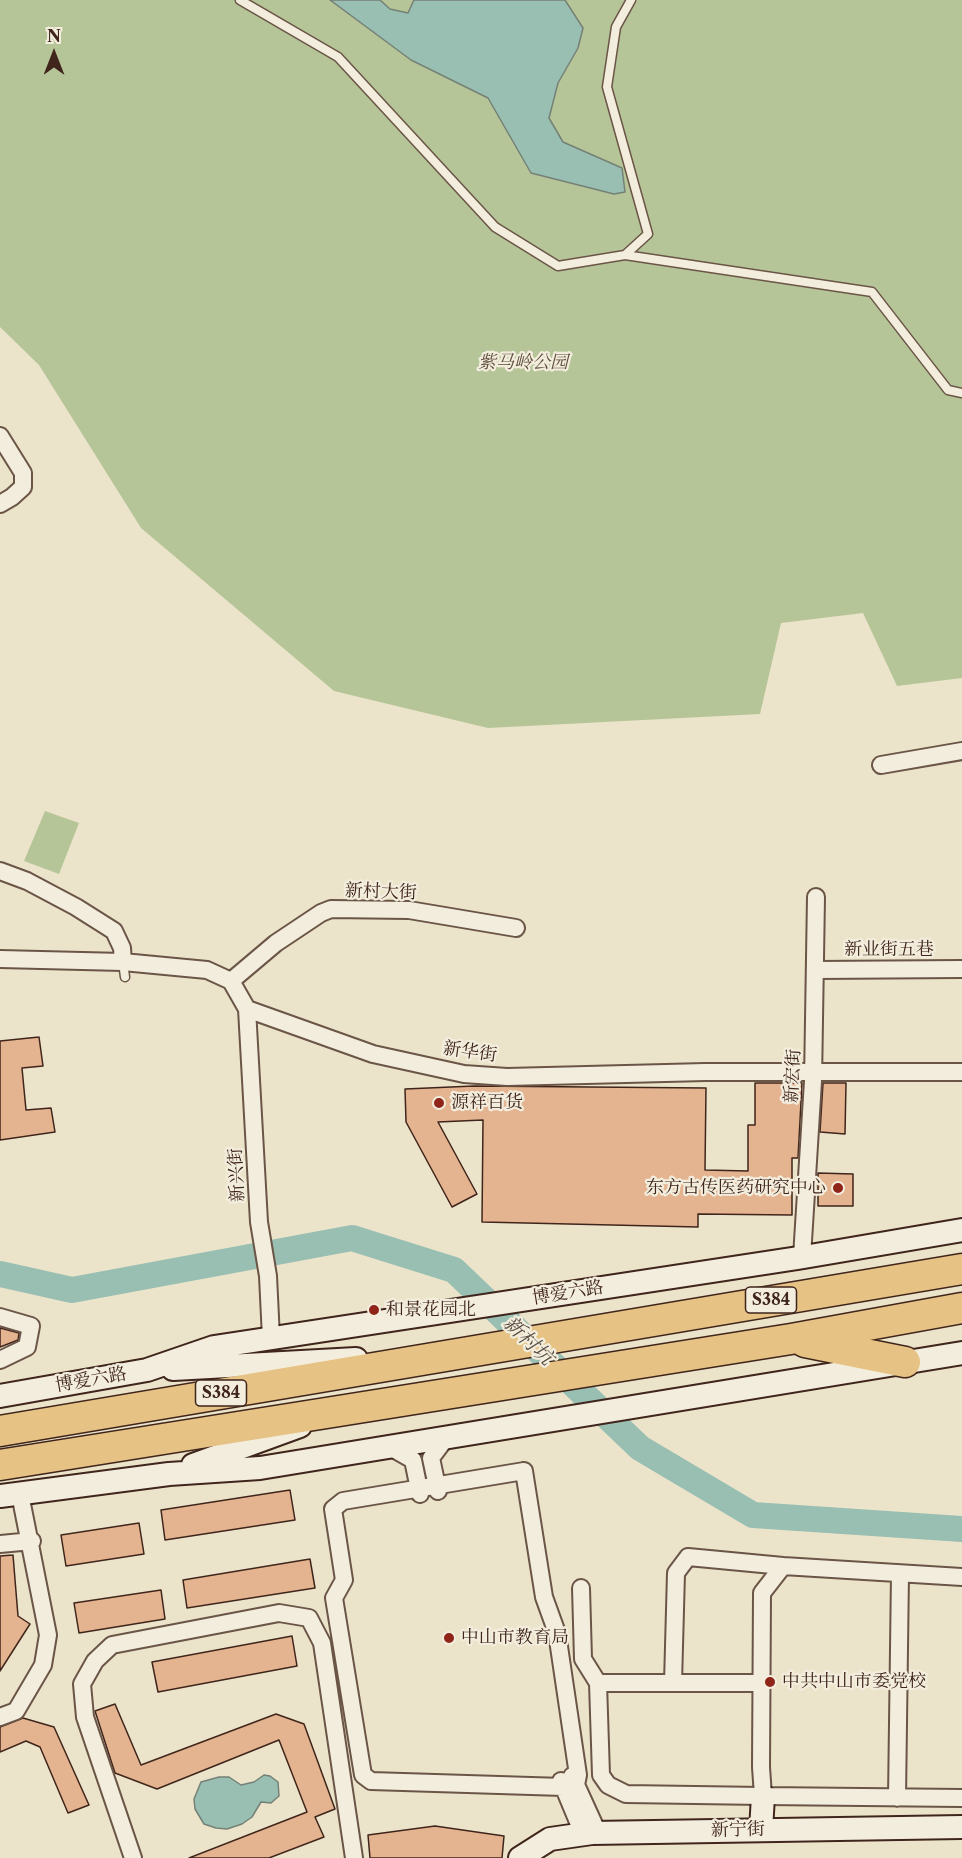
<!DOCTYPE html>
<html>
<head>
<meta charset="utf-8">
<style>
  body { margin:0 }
  #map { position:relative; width:962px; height:1858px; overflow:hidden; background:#ece4ca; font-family:"Libre Caslon Text",serif }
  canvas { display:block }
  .north { position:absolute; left:24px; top:24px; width:60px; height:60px; -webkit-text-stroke:4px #f3eddd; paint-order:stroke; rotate:0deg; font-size:16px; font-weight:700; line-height:24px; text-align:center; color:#3f251b }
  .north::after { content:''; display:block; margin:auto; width:21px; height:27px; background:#3f251b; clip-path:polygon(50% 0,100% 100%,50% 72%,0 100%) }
</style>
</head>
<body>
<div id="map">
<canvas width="962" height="1858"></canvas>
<div class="north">N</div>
</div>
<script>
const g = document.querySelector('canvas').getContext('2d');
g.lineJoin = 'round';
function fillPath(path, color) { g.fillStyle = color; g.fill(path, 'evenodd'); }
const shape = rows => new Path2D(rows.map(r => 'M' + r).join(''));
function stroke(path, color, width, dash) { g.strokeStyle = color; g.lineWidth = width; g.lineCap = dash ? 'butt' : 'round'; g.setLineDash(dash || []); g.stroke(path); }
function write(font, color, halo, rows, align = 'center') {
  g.font = font + ' "Libre Caslon Text","Noto Serif SC",serif'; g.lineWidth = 4.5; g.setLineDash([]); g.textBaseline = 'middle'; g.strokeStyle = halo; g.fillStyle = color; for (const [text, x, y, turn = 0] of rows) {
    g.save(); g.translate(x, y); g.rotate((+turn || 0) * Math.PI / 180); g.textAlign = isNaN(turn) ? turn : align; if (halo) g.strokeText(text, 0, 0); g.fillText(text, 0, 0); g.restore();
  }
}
const green = shape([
  [0,0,962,0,962,678,897,686,863,613,781,623,760,714,488,728,334,691,141,528,39,365,0,327],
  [45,811,79,823,59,874,24,861]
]);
const water = shape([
  [330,0,380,0,390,9,408,13,414,0,565,0,583,28,578,48,558,83,549,118,563,142,622,168,625,192,614,194,531,173,488,98,411,60,330,0],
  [264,1775,270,1776,278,1782,279,1796,271,1803,261,1802,252,1817,242,1824,227,1829,216,1828,204,1824,195,1809,194,1799,201,1782,219,1777,229,1777,241,1785,254,1782,264,1775]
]);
const river = shape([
  [0,1274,72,1290,352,1238,454,1270,640,1448,753,1515,962,1529]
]);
const building = shape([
  [39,1037,43,1066,22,1068,26,1110,51,1108,55,1132,0,1140,0,1041,39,1037],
  [755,1083,802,1083,798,1158,792,1158,792,1215,698,1214,698,1227,482,1222,483,1120,438,1122,477,1194,452,1207,406,1122,405,1089,474,1086,706,1088,705,1170,748,1171,748,1125,755,1125,755,1083],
  [823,1083,846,1083,845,1134,820,1132,823,1083],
  [818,1173,853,1174,853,1206,818,1206,818,1173],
  [0,1328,19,1333,18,1340,0,1347,0,1328],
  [290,1490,295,1520,165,1540,161,1510,290,1490],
  [139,1523,144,1554,66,1566,61,1535,139,1523],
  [13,1555,18,1616,30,1624,0,1671,0,1556,13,1555],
  [310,1559,315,1588,187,1608,183,1580,310,1559],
  [161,1590,165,1619,79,1633,74,1603,161,1590],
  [292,1636,297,1666,158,1692,152,1662,292,1636],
  [115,1704,141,1765,276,1714,304,1724,335,1809,315,1817,324,1837,269,1858,189,1858,307,1812,279,1740,157,1789,115,1773,95,1711,115,1704],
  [23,1718,54,1727,89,1805,68,1813,40,1747,26,1741,0,1752,0,1727,23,1718],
  [435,1826,504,1836,502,1858,370,1858,368,1835,435,1826]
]);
const lane = shape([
  [240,0,338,57,495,227,558,266,625,255,648,234,607,87,616,27,631,0],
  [625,255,872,292,948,390,962,393],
  [123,962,125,977]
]);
const street = shape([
  [0,436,23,473,23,487,12,497,0,504],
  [881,765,962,751],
  [0,871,27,881,76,907,114,931,122,948,123,962],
  [0,959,123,962,207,970,231,981,247,1009,373,1054,464,1074,507,1077,705,1072,962,1072],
  [816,970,962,969],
  [231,981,276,943,321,913,331,909,409,910,516,928],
  [247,1009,259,1222,268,1276,271,1338],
  [802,1257,813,1081,816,897],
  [0,1317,31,1326,27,1347,0,1360],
  [390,1447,413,1460,420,1494],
  [524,1471,544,1597,557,1633,578,1775,576,1785,563,1787,371,1781,363,1775,334,1598,344,1580,333,1509,343,1501,524,1471],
  [438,1491,431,1458,446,1438],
  [0,1544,32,1541],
  [962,1577,783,1566,762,1593,761,1767,763,1796,962,1798],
  [581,1588,583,1659,598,1683,601,1775,608,1785,626,1794,763,1796],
  [598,1683,762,1683],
  [673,1683,676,1573,688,1557,783,1566],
  [0,1717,16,1711,43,1665,48,1635,20,1494],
  [572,1776,598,1833],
  [561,1781,583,1834],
  [897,1798,900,1574],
  [133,1858,85,1717,82,1684,95,1661,112,1645,279,1613,309,1618,322,1643,354,1858]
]);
const secondary = shape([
  [173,1369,356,1359],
  [0,1396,147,1370,214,1347,798,1258,962,1230],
  [193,1465,300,1426],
  [0,1496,169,1474,260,1468,962,1353],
  [761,1830,763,1796],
  [520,1858,550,1839,592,1833,962,1827]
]);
const highway = shape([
  [805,1342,905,1362],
  [0,1431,962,1269],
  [0,1465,791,1339,962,1308]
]);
const markers = [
  [439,1103,6,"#8f2418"],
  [838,1188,6,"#8f2418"],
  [374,1310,6,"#8f2418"],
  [449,1638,6,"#8f2418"],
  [770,1682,6,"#8f2418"]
];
const shields = [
  [771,1300,51],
  [221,1393,51]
];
const shieldNames = [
  ["S384",771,1300],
  ["S384",221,1393]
];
const parkNames = [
  ["紫马岭公园",523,363]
];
const streetNames = [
  ["新村大街",381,892,2],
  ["新业街五巷",889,950],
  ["新华街",470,1052,8],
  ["新宏街",793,1076,-87],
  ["新兴街",237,1175,-93],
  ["博爱六路",568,1293,-9],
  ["博爱六路",91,1380,-10],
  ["新宁街",738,1830,-1]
];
const poiNames = [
  ["源祥百货",451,1103],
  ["东方古传医药研究中心",826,1188,"right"],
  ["和景花园北",386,1310],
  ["中山市教育局",461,1638],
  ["中共中山市委党校",782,1682]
];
const waterNames = [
  ["新村坑",528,1341,44]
];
fillPath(green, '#b6c598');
fillPath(water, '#99bfb3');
stroke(water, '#758176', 1.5);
stroke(river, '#99bfb3', 26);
fillPath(building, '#e4b38f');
stroke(building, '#3f251b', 1.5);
stroke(lane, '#6a5547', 11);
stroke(street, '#6a5547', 20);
stroke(secondary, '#3f251b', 26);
stroke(highway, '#3f251b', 33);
stroke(lane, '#f3eddd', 8);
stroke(street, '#f3eddd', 16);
stroke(secondary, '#f3eddd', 22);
stroke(highway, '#e6c285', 30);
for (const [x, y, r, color] of markers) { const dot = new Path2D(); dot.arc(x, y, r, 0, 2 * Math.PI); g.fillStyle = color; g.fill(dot); stroke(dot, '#f3eddd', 2); }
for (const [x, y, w] of shields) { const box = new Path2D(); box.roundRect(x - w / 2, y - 13, w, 26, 4.5); g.fillStyle = '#f3eddd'; g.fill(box); stroke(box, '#3f251b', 1.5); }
write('bold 16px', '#3f251b', null, shieldNames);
write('italic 18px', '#5d4d3a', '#f3eddd', parkNames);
write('18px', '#3f251b', '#f3eddd', streetNames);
write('18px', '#3f251b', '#f3eddd', poiNames, 'left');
write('italic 20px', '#564c41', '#f3eddd', waterNames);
</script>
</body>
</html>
